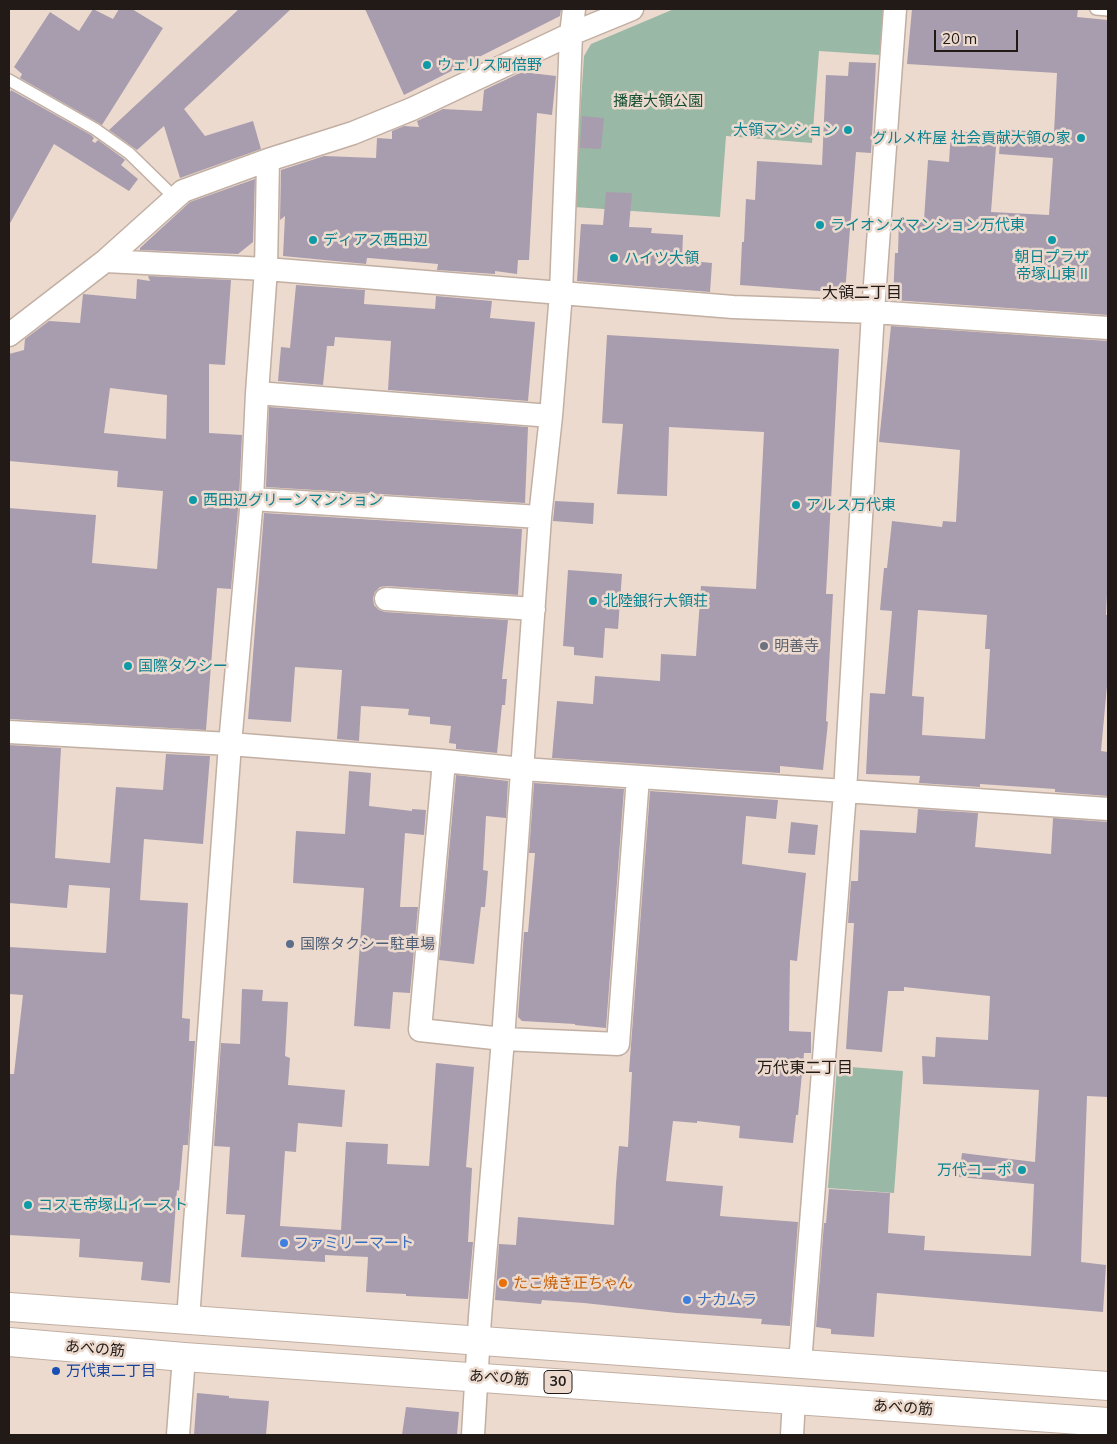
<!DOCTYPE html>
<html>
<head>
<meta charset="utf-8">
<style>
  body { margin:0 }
  #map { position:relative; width:1117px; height:1444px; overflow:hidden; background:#eddace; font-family:Mulish,sans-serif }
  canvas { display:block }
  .frame { position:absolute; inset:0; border:10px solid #211a16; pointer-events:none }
  .scale { position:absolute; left:934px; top:30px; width:84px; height:22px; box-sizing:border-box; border:2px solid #211a16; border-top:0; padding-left:6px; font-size:15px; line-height:18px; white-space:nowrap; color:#211a16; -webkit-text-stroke:4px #eddace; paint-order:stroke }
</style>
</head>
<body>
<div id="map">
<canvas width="1117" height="1444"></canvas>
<div class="frame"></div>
<div class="scale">20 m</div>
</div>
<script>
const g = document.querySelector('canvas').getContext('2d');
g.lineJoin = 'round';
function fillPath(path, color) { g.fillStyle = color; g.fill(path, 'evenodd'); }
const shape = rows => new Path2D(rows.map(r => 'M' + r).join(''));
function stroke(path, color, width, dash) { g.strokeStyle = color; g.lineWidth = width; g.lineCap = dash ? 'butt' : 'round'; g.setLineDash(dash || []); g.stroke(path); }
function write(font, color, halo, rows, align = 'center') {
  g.font = font + ' Mulish,"Noto Sans JP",sans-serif'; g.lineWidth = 5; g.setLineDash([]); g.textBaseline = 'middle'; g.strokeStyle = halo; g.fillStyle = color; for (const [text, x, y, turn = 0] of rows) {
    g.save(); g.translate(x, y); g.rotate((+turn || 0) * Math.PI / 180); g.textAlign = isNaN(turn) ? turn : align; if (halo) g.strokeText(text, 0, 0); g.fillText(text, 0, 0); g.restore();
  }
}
const green = shape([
  [674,9,883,9,880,55,819,51,812,143,726,136,720,217,574,207,584,56,591,44],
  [837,1066,903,1071,894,1193,828,1188]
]);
const building = shape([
  [93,9,113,19,119,9,132,9,163,28,102,125,20,78,22,74,14,67,50,12,79,31],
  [239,9,291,9,184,109,205,136,253,121,261,149,180,178,164,126,137,150,109,130],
  [365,9,561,9,560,16,404,95],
  [912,9,1078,9,1077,17,1108,20,1108,315,893,300,895,253,898,253,899,219,924,220,928,160,949,162,951,131,997,134,991,212,1049,215,1053,158,999,154,1001,129,1054,133,1057,73,907,64],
  [849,62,876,63,871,153,856,152,845,293,740,285,742,242,744,242,746,199,755,200,757,161,822,165,826,75,848,76],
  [522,72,556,76,552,115,537,113,529,260,518,260,517,274,495,271,495,274,437,270,438,264,369,258,367,258,366,264,283,256,285,216,280,220,281,170,324,156,376,158,377,138,392,139,392,131,404,126,419,127,417,121,443,109,482,111,484,90],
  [11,90,91,135,94,138,92,141,95,143,98,140,124,159,125,160,121,165,138,179,129,191,54,144,9,225,9,94],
  [582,116,604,118,601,149,580,148],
  [255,179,253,242,238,254,140,250,140,248,190,202],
  [606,192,632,193,629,227,652,228,651,233,683,235,682,260,712,263,710,292,577,281,581,224,603,225],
  [148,276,231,280,225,365,209,364,209,433,242,435,239,498,231,589,217,588,206,730,9,719,9,508,96,515,92,563,157,569,163,491,117,487,118,471,9,461,9,354,24,350,25,339,49,321,80,323,83,294,136,299,137,279,150,281],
  [110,388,167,395,166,439,104,433],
  [296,285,365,290,364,304,435,309,436,296,492,301,490,318,535,322,528,401,388,390,391,341,335,337,334,346,327,346,323,385,278,381,281,347,290,348],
  [891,326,1108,341,1108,575,1106,615,1108,615,1108,675,1101,751,1108,752,1107,773,1108,773,1108,796,1055,792,1055,789,980,784,980,787,919,783,920,776,866,774,870,693,885,694,892,611,880,610,884,568,887,568,892,521,942,527,943,521,956,522,960,450,879,442],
  [918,610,987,615,985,649,990,649,985,739,922,735,924,697,912,696],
  [607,335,839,349,826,594,833,594,826,721,828,722,823,770,780,766,780,773,552,758,557,701,593,704,595,676,660,681,661,654,696,656,701,586,756,589,764,432,669,427,667,496,617,494,623,424,602,423],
  [269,407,528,427,525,503,266,487],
  [555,501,594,503,593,524,553,521],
  [264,513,522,529,518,595,387,586,380,587,375,592,373,598,374,605,379,610,385,612,508,620,502,679,507,679,505,705,502,705,497,753,456,749,456,744,449,743,451,726,430,724,430,717,408,715,409,709,361,706,359,741,337,739,342,670,295,667,291,722,248,719],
  [568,570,622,574,618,629,605,628,603,658,574,655,574,647,563,646],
  [9,745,61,748,55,858,110,863,116,787,163,790,166,754,210,756,203,844,144,839,140,900,188,903,182,1018,190,1019,189,1041,195,1041,188,1145,183,1145,179,1191,177,1190,170,1283,141,1280,143,1262,79,1257,80,1239,9,1235,9,1074,14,1074,23,995,9,994,9,947,106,953,110,888,69,885,67,908,9,903],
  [349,771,371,773,369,806,412,811,412,809,426,810,424,835,405,833,400,907,418,907,410,993,393,992,390,1029,354,1026,364,888,293,883,296,831,345,834],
  [456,775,508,781,506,818,486,816,483,870,488,871,485,907,481,907,474,964,439,960],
  [534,783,624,789,606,1028,575,1025,575,1024,522,1021,518,1017,524,932,528,932,535,853,529,853],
  [650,791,778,800,776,819,746,816,742,864,806,873,797,961,790,960,789,1031,811,1032,811,1053,804,1053,798,1115,796,1115,793,1143,739,1138,740,1126,697,1121,697,1123,673,1121,666,1181,723,1186,720,1216,798,1222,790,1326,761,1324,762,1319,677,1313,584,1303,542,1300,541,1304,495,1300,499,1244,516,1245,518,1217,614,1225,616,1183,619,1146,628,1147,632,1072,629,1072],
  [918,809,978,813,975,847,1051,854,1053,818,1108,822,1108,1097,1087,1096,1081,1262,1106,1265,1103,1312,877,1293,874,1337,831,1334,831,1329,816,1327,824,1223,826,1223,829,1189,890,1193,888,1233,925,1236,924,1250,1031,1256,1034,1184,959,1177,962,1153,1035,1162,1039,1090,923,1084,922,1056,935,1057,936,1037,988,1040,990,996,904,987,904,991,888,991,882,1052,846,1049,854,923,848,923,851,881,858,881,860,830,916,833],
  [791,822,818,825,815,855,788,853],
  [242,989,263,990,262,1001,288,1002,285,1056,290,1058,288,1085,345,1090,342,1127,298,1123,296,1152,285,1151,280,1226,341,1230,346,1142,388,1144,387,1164,429,1166,436,1063,474,1067,466,1167,472,1168,468,1242,473,1242,468,1299,406,1296,406,1294,366,1292,368,1257,325,1255,325,1262,241,1257,245,1215,226,1214,230,1147,214,1146,221,1043,240,1044],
  [197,1393,229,1396,229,1398,269,1401,266,1435,194,1435],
  [406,1407,459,1412,457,1435,402,1435]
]);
const lane = shape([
  [1096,9,1108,10],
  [9,80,95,129,129,153,175,198]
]);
const street = shape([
  [105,261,266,269,733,307,873,312,1108,328],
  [9,335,105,261,183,191,268,160,353,133,412,109,571,34,632,9],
  [257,393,551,416],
  [252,499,540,517],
  [386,599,534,609],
  [9,732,230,744,444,761,523,769,1108,809],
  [444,761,420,1030,503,1039,618,1044,638,777],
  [188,1319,230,744,252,499,257,393,266,269,268,160],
  [800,1363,845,792,873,312,895,9],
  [178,1435,184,1357],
  [473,1435,480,1317,503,1039,540,517,551,416,561,293,571,34,574,9],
  [792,1435,794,1400]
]);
const primary = shape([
  [9,1307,1108,1386],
  [9,1342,184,1357,1108,1422]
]);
const markers = [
  [427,65,5,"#0f9aa8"],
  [848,130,5,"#0f9aa8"],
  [1081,138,5,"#0f9aa8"],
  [820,225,5,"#0f9aa8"],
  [313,240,5,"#0f9aa8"],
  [1052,240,5,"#0f9aa8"],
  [614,258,5,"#0f9aa8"],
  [193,500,5,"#0f9aa8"],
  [796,505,5,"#0f9aa8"],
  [593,601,5,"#0f9aa8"],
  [764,646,5,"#6b7280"],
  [128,666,5,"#0f9aa8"],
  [290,944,5,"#5c6f8a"],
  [1022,1170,5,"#0f9aa8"],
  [28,1205,5,"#0f9aa8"],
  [284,1243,5,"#3f7fe0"],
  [503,1283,5,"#e8710a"],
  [687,1300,5,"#3f7fe0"],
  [56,1371,5,"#1a4fb4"]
];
const shields = [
  [558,1382,28]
];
const shieldNames = [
  ["30",558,1382]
];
const cultureNames = [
  ["ウェリス阿倍野",437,65],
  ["大領マンション",838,130,"right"],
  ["グルメ杵屋 社会貢献大領の家",1071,138,"right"],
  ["ライオンズマンション万代東",830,225],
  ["ディアス西田辺",323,240],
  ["朝日プラザ",1052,257,"center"],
  ["帝塚山東 II",1052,274,"center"],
  ["ハイツ大領",624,258],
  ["西田辺グリーンマンション",203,500],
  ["アルス万代東",806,505],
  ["北陸銀行大領荘",603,601],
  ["国際タクシー",138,666],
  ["万代コーポ",1012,1170,"right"],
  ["コスモ帝塚山イースト",38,1205]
];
const parkNames = [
  ["播磨大領公園",658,101]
];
const worshipNames = [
  ["明善寺",774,646]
];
const serviceNames = [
  ["国際タクシー駐車場",300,944]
];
const shopNames = [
  ["ファミリーマート",294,1243],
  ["ナカムラ",697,1300]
];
const foodNames = [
  ["たこ焼き正ちゃん",513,1283]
];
const streetNames = [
  ["あべの筋",95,1349,5],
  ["あべの筋",499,1378,4],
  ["あべの筋",903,1408,4]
];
const transitNames = [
  ["万代東二丁目",66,1371]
];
const neighbourhoodNames = [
  ["大領二丁目",862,293],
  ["万代東二丁目",805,1068]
];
fillPath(green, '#9ab8a6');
fillPath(building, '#a89dae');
stroke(lane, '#c1afa3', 14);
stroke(street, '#c1afa3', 25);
stroke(primary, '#c1afa3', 30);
stroke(lane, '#fff', 11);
stroke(street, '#fff', 22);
stroke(primary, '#fff', 28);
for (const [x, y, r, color] of markers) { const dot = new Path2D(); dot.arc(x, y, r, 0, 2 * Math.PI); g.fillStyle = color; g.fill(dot); stroke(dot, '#eddace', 2); }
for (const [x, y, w] of shields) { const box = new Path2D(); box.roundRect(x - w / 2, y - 11.5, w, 23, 4); g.fillStyle = '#eddace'; g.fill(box); stroke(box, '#211a16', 1); }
write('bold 14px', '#211a16', null, shieldNames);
write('15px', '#0d838f', '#eddace', cultureNames, 'left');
write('15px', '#144f33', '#eddace', parkNames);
write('15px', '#5b616d', '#eddace', worshipNames, 'left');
write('15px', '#4e5e75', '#eddace', serviceNames, 'left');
write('15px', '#366cbe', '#eddace', shopNames, 'left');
write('15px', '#c56008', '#eddace', foodNames, 'left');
write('15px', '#211a16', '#eddace', streetNames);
write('15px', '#164399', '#eddace', transitNames, 'left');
write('16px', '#211a16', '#eddace', neighbourhoodNames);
</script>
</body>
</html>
